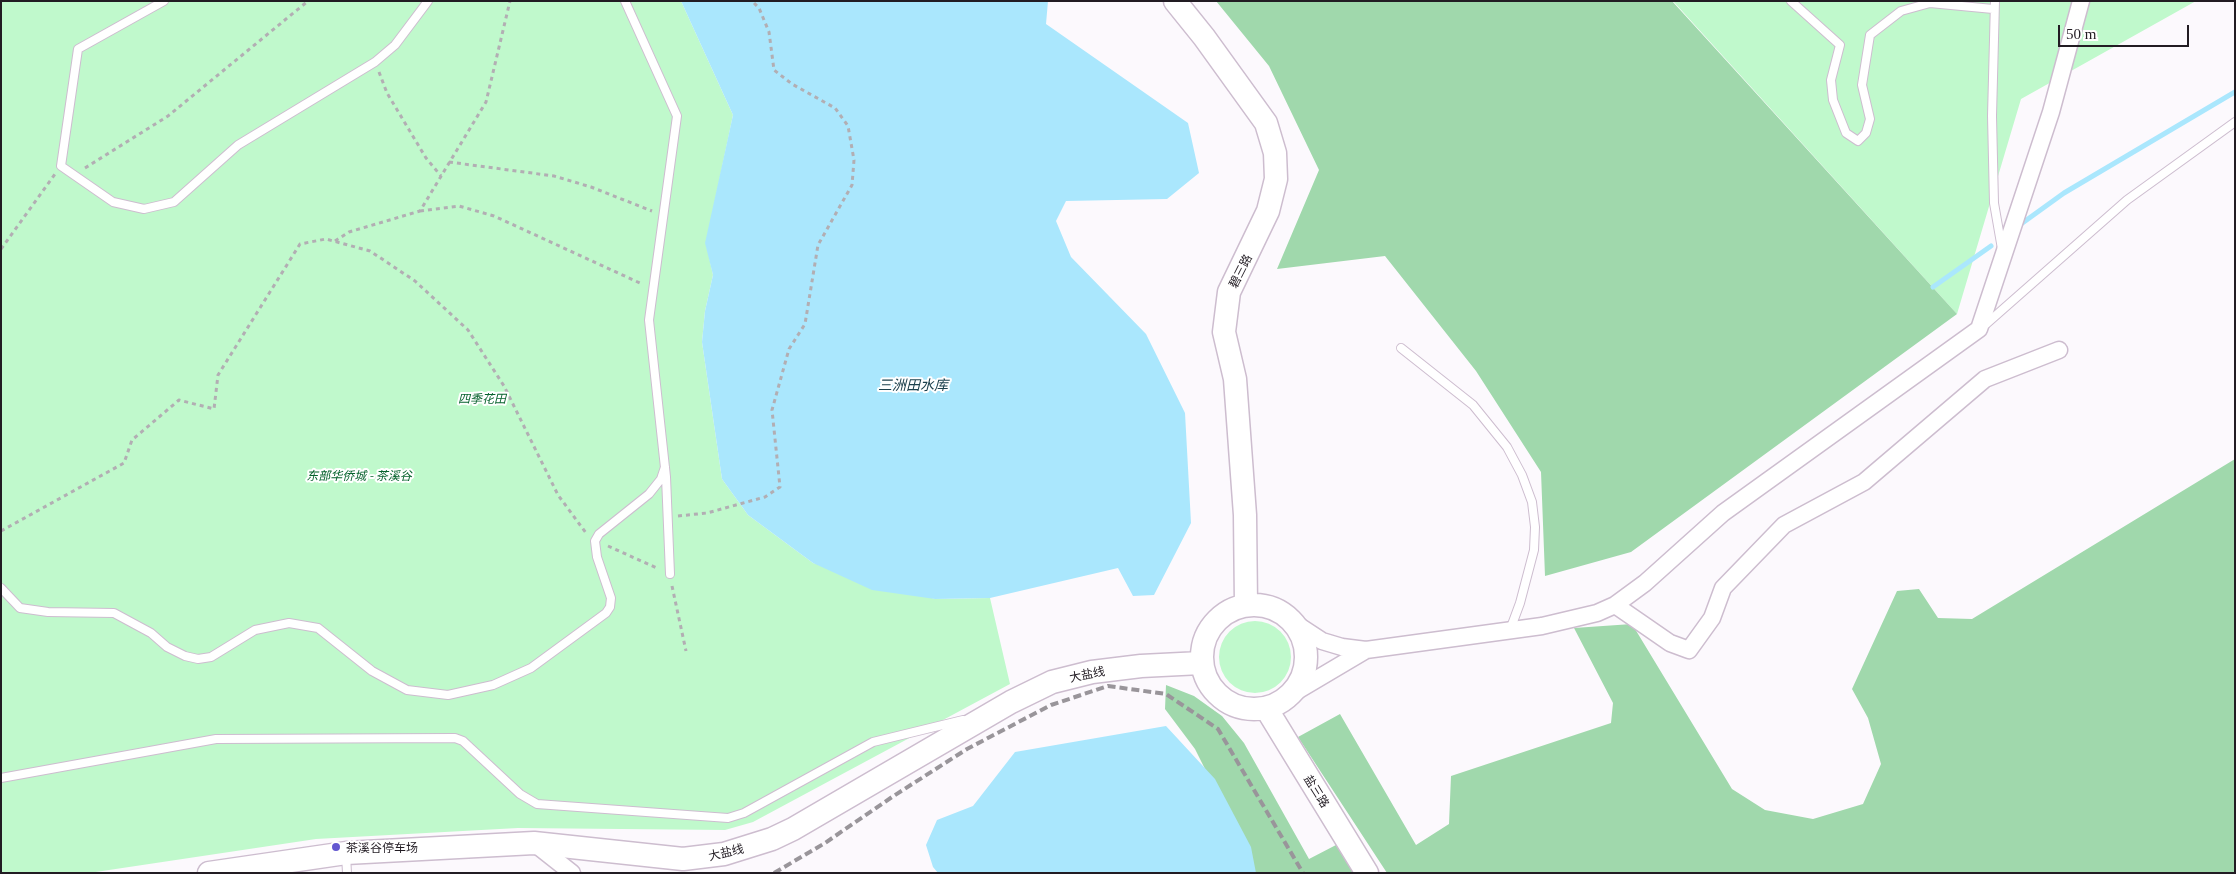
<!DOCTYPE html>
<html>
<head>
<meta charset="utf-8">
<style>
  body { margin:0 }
  #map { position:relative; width:2236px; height:874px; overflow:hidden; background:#fcf9fd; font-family:Georgia,serif }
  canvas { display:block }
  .frame { position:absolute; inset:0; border:2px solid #221c23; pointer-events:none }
  .scale { position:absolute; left:2058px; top:25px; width:131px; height:22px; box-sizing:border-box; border:2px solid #221c23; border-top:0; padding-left:6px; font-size:15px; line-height:18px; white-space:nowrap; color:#221c23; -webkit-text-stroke:4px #fff; paint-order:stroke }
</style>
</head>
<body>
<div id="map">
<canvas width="2236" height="874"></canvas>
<div class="frame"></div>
<div class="scale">50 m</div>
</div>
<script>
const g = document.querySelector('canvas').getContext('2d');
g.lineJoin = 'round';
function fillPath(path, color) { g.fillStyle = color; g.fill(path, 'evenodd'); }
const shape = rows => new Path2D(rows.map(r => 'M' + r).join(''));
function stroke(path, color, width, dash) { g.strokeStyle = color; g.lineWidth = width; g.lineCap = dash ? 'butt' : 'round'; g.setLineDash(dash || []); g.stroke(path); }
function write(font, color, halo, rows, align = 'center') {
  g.font = font + ' Georgia,"Noto Sans SC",serif'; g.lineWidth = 4; g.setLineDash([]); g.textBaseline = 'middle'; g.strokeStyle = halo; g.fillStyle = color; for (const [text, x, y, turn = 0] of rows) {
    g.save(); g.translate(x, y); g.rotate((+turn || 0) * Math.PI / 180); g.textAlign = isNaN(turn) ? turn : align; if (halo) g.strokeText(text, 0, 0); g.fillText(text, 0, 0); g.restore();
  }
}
const green = shape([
  [1,1,681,1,733,115,706,243,713,275,705,311,702,342,722,479,748,515,813,563,935,599,990,598,1010,684,753,822,725,830,518,828,316,839,89,873,1,873],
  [1673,1,2196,1,2021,99,1957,314],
  '1219 657a36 36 0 1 1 72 0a36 36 0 1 1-72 0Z'
]);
const forest = shape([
  [1216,1,1672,1,1957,314,1631,552,1545,576,1541,472,1476,371,1385,256,1277,269,1319,170,1269,66],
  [2235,459,2235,873,1387,873,1298,737,1340,714,1416,845,1449,824,1451,776,1611,723,1613,703,1574,628,1632,624,1732,789,1765,810,1813,819,1863,804,1881,764,1868,718,1852,689,1897,591,1919,589,1938,618,1972,619],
  [1166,685,1194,696,1222,716,1244,743,1309,859,1336,845,1354,873,1247,873,1237,833,1195,749,1165,709]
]);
const water = shape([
  [681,1,1048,1,1046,24,1188,123,1199,173,1167,199,1066,201,1056,221,1071,257,1146,334,1185,413,1191,523,1154,595,1133,596,1118,568,990,598,935,599,872,590,813,563,748,515,722,479,702,342,705,311,713,275,705,243,733,115],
  [1166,726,1215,779,1251,847,1256,873,938,873,933,867,926,845,937,820,973,806,1015,752]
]);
const stream = shape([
  [2021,224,2064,193,2235,92],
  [1933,287,1991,246]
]);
const path = shape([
  [379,72,387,93,426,158,441,176],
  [449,162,554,176,591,187,652,211],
  [85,168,168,116,308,1],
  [420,211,459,206,494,216,642,284],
  [335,241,349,232,420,211,486,102,510,1],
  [1,249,55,174],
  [678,516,707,513,765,497,780,487,772,410,789,349,805,324,818,245,852,185,854,160,848,126,835,108,792,84,774,70,769,32,759,8,752,1],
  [1,531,124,463,132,440,179,400,214,409,218,375,300,244,326,239,370,251,415,281,468,330,504,386,558,495,586,533],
  [608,546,659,569],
  [672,586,686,651]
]);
const lane = shape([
  [164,1,78,49,61,166,113,202,144,209,174,202,238,145,375,62,395,45,428,1],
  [625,1,677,116,649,320,666,477,670,574],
  [1791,1,1840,45,1831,80,1833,100,1846,133,1858,141,1866,133,1870,119,1862,85,1870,35,1901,11,1930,3,1993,9],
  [1995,1,1992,116,1994,203,2002,249],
  [1985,325,2127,200,2235,122],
  [1401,348,1473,405,1507,447,1522,475,1532,502,1535,527,1534,550,1520,603,1510,630],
  [1,588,20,608,48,612,114,613,151,633,167,647,185,656,198,659,211,657,255,630,289,623,318,628,372,671,407,690,448,695,493,685,531,668,606,613,610,607,611,598,597,557,595,541,599,534,649,494,661,479,665,467],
  [1,778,216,739,455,738,463,741,520,794,537,804,728,818,744,813,873,742,963,720],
  [346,855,347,873]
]);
const street = shape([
  [1615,605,1670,643,1689,650,1712,618,1723,588,1784,525,1864,482,1985,379,2059,350],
  [1293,622,1322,641,1342,647,1366,650,1542,626,1597,613,1615,605,1645,583,1723,513,1979,329,2051,112,2081,1],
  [1290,695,1366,650],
  [534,843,572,873]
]);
const secondary = shape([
  [1175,1,1204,37,1266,123,1275,153,1276,179,1268,211,1229,292,1224,332,1235,379,1245,515,1246,605],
  '1202 657a52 52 0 1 1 104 0a52 52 0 1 1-104 0Z',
  [1266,708,1367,873],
  [209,873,346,853,534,843,683,859,724,854,772,839,793,829,1011,702,1052,682,1092,672,1141,666,1201,663]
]);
const rail = shape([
  [774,873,825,843,892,797,967,749,1051,705,1108,686,1166,694,1218,729,1303,873]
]);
const markers = [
  [336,847,5,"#6357d0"]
];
const streetNames = [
  ["碧三路",1240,271,-63],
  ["大盐线",1087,674,-11],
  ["盐三路",1317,791,58],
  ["大盐线",726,852,-13]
];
const parkNames = [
  ["四季花田",482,398],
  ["东部华侨城 - 茶溪谷",359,475]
];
const poiNames = [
  ["茶溪谷停车场",346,847]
];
const waterNames = [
  ["三洲田水库",913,385]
];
fillPath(green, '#c0f9cc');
fillPath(forest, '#a0d8ac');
fillPath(water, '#aae7fd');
stroke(stream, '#aae7fd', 5);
stroke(lane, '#cdbdcf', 10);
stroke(street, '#cdbdcf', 19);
stroke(secondary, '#cdbdcf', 25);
stroke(path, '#b2aeb3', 3, [4, 4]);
stroke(lane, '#fff', 8);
stroke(street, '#fff', 16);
stroke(secondary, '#fff', 22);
stroke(rail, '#99959a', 4, [8, 4]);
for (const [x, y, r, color] of markers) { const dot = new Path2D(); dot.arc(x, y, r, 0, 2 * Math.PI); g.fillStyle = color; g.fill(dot); stroke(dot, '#fff', 2); }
write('12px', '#221c23', '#fff', streetNames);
write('italic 12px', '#08632e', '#fff', parkNames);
write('12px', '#221c23', '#fff', poiNames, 'left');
write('italic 14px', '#1d414d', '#fff', waterNames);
</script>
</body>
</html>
